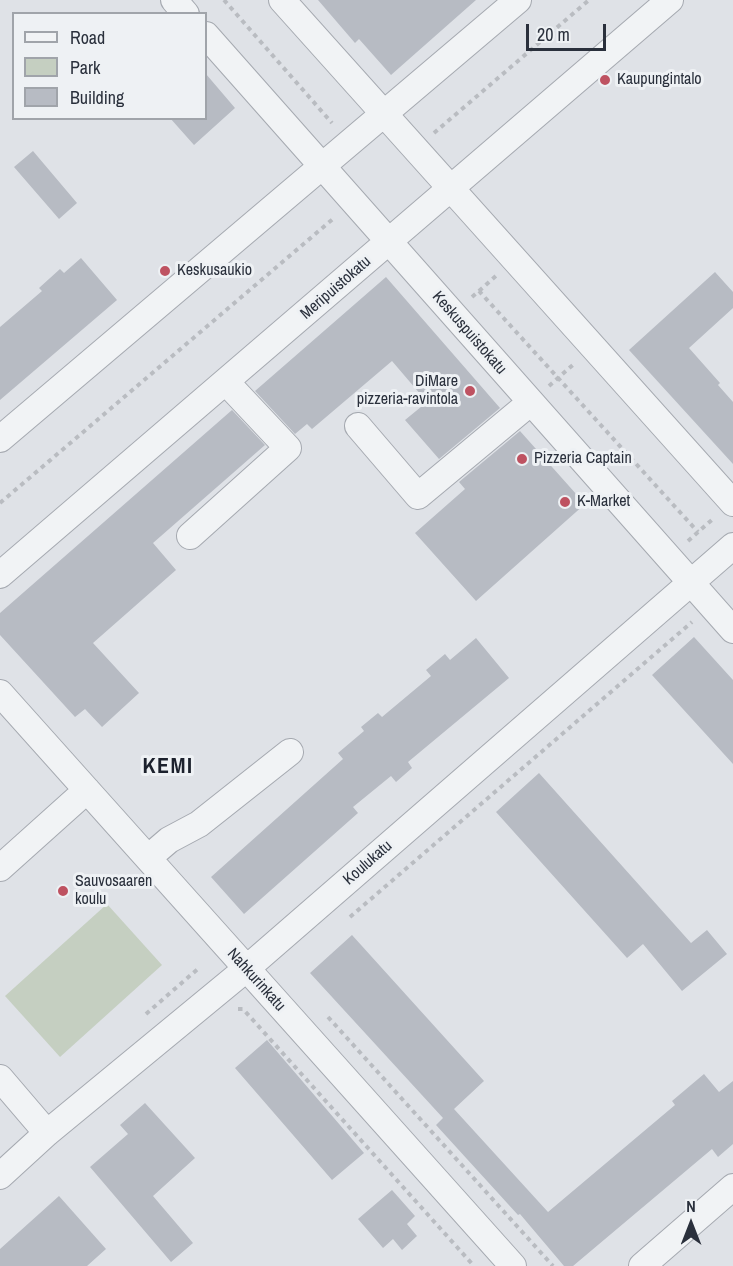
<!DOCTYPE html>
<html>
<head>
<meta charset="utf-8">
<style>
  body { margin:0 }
  #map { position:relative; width:733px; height:1266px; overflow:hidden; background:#dfe2e7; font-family:"Archivo Narrow",sans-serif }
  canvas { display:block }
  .legend { position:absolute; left:12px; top:12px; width:195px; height:108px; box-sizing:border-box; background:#eef1f4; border:2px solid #a0a4aa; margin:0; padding:8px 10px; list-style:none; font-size:18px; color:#2a303c }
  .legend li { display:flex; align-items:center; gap:12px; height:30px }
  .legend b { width:30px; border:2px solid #a0a4aa }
  .north { position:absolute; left:661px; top:1194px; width:60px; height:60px; -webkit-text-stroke:4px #eef1f4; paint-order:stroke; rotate:0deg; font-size:16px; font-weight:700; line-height:24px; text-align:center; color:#2a303c }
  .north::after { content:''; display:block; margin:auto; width:21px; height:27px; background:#2a303c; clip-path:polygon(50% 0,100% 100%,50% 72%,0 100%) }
  .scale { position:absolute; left:526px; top:24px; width:80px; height:27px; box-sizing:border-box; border:3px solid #2a303c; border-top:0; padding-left:8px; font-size:18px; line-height:21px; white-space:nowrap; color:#2a303c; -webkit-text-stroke:4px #eef1f4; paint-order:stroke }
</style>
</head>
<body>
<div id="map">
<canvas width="733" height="1266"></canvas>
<ul class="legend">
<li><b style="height:8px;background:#f1f3f5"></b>Road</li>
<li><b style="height:16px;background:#c5cfc1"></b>Park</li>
<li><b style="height:16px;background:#b7bbc3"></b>Building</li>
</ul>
<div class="north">N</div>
<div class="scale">20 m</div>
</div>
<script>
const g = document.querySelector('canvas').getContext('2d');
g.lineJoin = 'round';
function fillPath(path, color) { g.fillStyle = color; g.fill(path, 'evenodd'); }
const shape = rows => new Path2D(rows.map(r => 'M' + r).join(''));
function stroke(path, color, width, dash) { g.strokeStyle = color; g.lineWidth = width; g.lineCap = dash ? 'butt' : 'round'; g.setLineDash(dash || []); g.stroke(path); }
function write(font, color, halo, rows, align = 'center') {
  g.font = font + ' "Archivo Narrow",sans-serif'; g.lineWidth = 6; g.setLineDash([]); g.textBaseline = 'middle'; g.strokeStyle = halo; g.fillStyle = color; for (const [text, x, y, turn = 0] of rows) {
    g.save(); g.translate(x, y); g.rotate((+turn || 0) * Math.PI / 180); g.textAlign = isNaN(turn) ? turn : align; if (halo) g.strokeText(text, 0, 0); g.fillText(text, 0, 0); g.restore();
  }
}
const green = shape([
  [107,904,162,965,60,1057,5,996]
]);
const building = shape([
  [318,0,476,0,391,75,359,39,355,43],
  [206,74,235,108,194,145,170,118,206,118],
  [33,151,77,203,59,219,14,167],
  [81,258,117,300,0,400,0,327,42,291,39,288,60,269,64,273],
  [715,272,733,292,733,308,689,348,720,383,718,385,733,402,733,464,629,350],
  [386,277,500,408,439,459,405,420,427,402,392,361,312,429,307,424,295,434,255,391],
  [232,410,265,445,153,543,176,570,93,643,139,693,102,727,85,709,75,717,0,635,0,613],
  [520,431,585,504,476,601,415,533,465,489,459,482],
  [694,637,733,680,733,764,652,675],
  [476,638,509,678,408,762,412,768,396,782,391,776,353,807,358,813,244,914,211,877,343,759,338,753,364,731,361,727,378,713,382,717,431,676,426,670,445,654,450,660],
  [539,773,691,943,707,930,727,954,682,991,643,944,627,958,496,812],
  [352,935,484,1081,454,1109,548,1212,675,1105,672,1101,704,1074,719,1092,733,1081,733,1144,718,1157,712,1149,573,1266,564,1266,520,1214,518,1215,436,1125,443,1118,310,973],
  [267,1040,364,1153,332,1180,235,1068],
  [145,1103,195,1158,153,1196,193,1243,171,1262,90,1167,128,1134,120,1125],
  [392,1190,415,1216,407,1224,417,1236,402,1250,393,1239,383,1248,358,1219],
  [59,1196,106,1249,87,1266,0,1266,0,1249]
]);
const path = shape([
  [224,0,332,123],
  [434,133,589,0],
  [479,291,497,275],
  [472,297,479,291,698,532],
  [549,386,575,363],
  [0,503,334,218],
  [688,541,714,518],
  [350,917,692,622],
  [238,1009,243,1009,474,1266],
  [146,1014,200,967],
  [328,1017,553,1266]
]);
const minor = shape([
  [174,0,186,14],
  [282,0,733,503],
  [206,35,733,630],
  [358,426,418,496,531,402],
  [0,439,518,0],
  [190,536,288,448,226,382],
  [0,575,670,0],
  [0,693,513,1266],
  [148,858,169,840,199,824,290,752],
  [0,868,87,790],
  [0,1078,47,1133],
  [0,1176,47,1133,246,969,733,546],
  [642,1266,733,1187]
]);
const markers = [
  [605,80,6,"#be5261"],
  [165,271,6,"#be5261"],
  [470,391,6,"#be5261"],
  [522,459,6,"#be5261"],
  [565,502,6,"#be5261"],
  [63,891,6,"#be5261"]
];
const poiNames = [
  ["Kaupungintalo",617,80],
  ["Keskusaukio",177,271],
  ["DiMare",458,382,"right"],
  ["pizzeria-ravintola",458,400,"right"],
  ["Pizzeria Captain",534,459],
  ["K-Market",577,502],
  ["Sauvosaaren",75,882],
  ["koulu",75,900]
];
const streetNames = [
  ["Meripuistokatu",336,288,-41],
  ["Keskuspuistokatu",469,333,49],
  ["Koulukatu",368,863,-41],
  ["Nahkurinkatu",256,980,48]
];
const districtNames = [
  ["KEMI",168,767]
];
fillPath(green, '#c5cfc1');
fillPath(building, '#b7bbc3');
stroke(minor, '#a5a9b0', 28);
stroke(path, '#b9bcc1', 4, [4.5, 4.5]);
stroke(minor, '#f1f3f5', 26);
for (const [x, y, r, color] of markers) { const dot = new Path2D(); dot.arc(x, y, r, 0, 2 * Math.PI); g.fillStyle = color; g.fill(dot); stroke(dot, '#eef1f4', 2); }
write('16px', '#2a303c', '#eef1f4', poiNames, 'left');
write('16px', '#2a303c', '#eef1f4', streetNames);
g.letterSpacing = '1.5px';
write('bold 22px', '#1c212d', '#eef1f4', districtNames);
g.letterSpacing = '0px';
</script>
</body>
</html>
